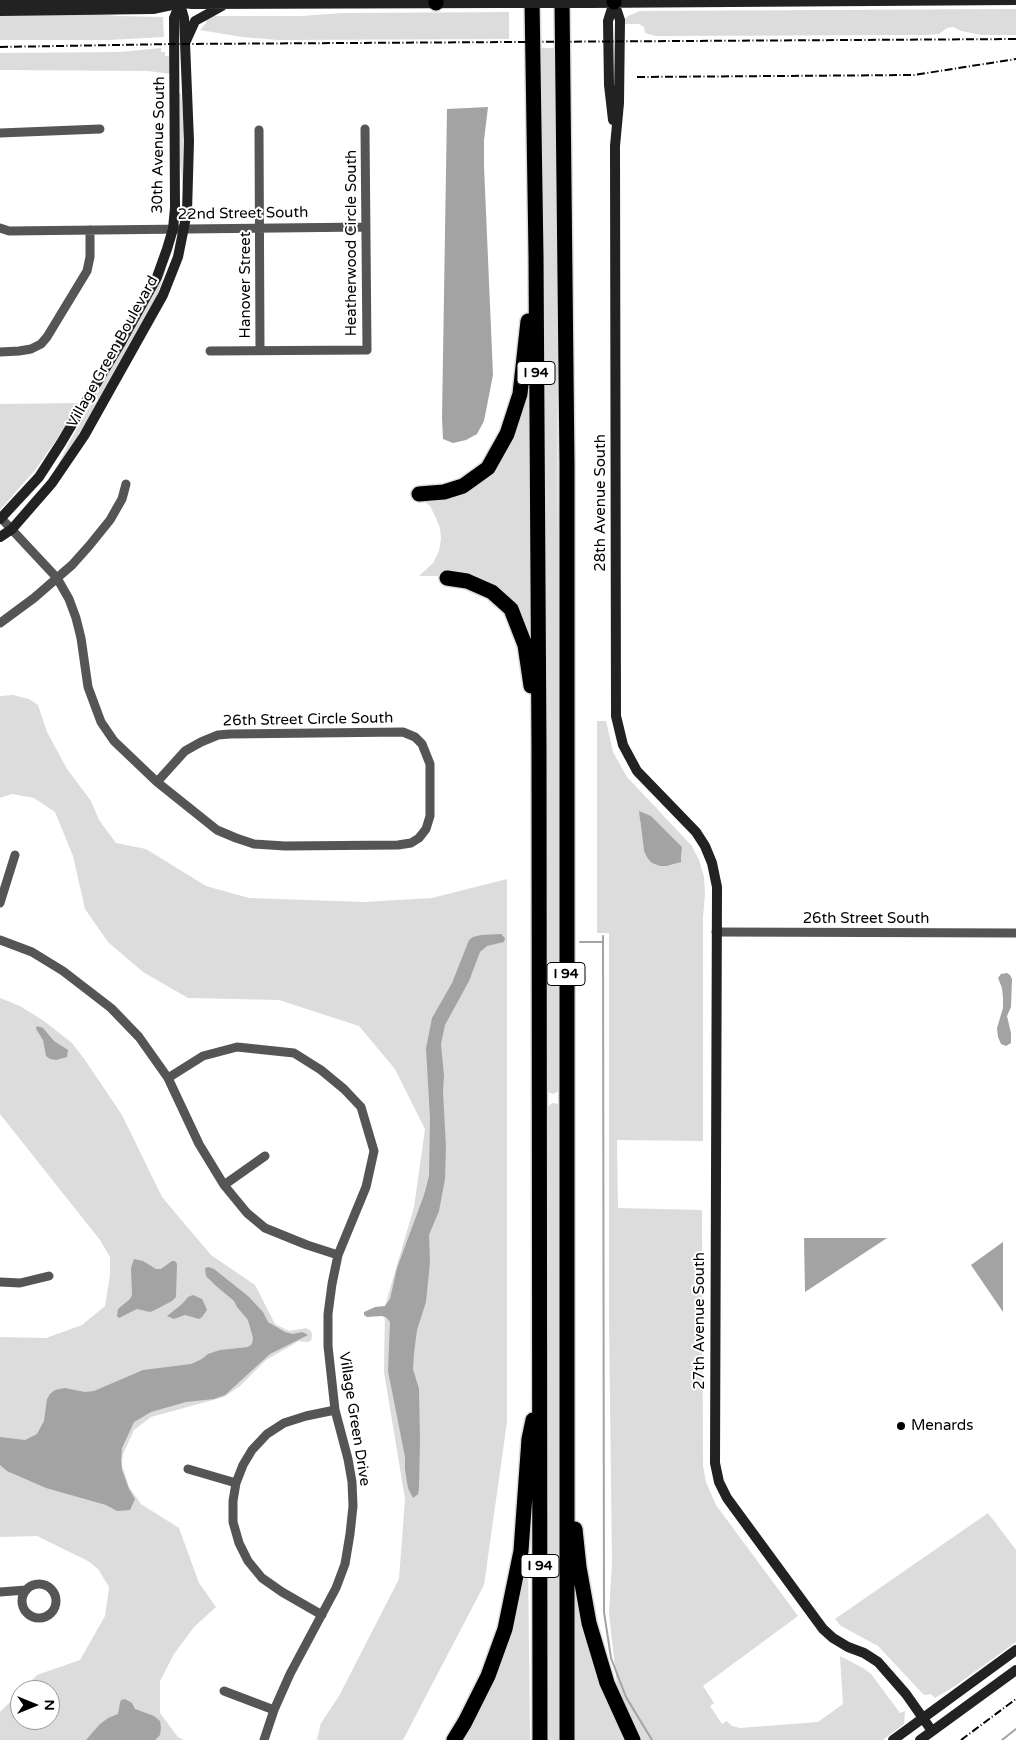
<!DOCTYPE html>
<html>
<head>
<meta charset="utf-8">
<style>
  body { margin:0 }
  #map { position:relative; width:1016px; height:1740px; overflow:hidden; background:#fff; font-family:"Varela Round",sans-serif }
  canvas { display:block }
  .north { position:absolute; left:10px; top:1680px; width:50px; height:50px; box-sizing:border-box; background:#fff; border:1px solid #999; border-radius:50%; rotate:90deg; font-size:14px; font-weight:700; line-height:20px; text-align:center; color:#000 }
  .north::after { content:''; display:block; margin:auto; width:18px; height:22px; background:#000; clip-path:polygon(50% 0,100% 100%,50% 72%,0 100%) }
</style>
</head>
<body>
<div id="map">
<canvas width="1016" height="1740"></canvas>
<div class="north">N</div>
</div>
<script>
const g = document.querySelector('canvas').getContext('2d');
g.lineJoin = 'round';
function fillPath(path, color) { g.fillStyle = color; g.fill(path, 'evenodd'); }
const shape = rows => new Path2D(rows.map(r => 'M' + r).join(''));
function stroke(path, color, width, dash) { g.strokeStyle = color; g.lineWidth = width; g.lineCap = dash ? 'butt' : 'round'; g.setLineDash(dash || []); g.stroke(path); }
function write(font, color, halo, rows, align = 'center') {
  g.font = font + ' "Varela Round",sans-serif'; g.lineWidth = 4; g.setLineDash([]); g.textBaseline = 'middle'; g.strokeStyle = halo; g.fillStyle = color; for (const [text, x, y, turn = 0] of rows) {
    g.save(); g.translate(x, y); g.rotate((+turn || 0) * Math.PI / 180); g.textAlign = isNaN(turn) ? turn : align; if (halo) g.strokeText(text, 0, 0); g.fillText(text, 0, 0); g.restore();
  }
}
const green = shape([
  [1016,9,1016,35,981,35,961,31,953,27,947,28,939,34,927,35,656,36,645,33,644,27,639,24,624,24,625,19,628,16,640,11],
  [509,12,509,39,278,40,242,37,200,30,206,23,206,18,211,16,302,16,342,13],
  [99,14,118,16,163,17,164,37,109,40,0,40,0,15],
  [161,48,161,52,165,52,165,56,172,57,172,74,148,71,0,70,0,53,120,52],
  [540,48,556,48,560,1084,559,1091,553,1094,548,1092,545,1081],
  [181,93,184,129,183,192,179,153,179,94],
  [167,266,155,302,67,455,53,475,69,443,153,295],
  [530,358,532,648,520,615,456,576,419,576,433,563,439,551,441,539,440,528,436,518,430,506,419,497,487,475],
  [82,403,36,469,0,510,0,404],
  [13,695,29,699,38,705,47,732,67,769,91,801,99,820,116,843,146,849,206,886,249,898,364,902,432,898,507,879,507,1422,484,1585,403,1740,317,1740,321,1723,339,1696,399,1579,405,1499,384,1372,385,1306,414,1207,425,1129,395,1069,359,1026,279,1000,188,998,143,972,108,942,85,909,73,856,55,812,34,798,12,794,0,798,0,696],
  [597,721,606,721,613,752,627,777,692,846,699,860,704,877,705,894,703,918,703,1141,617,1140,618,1208,702,1210,703,1466,706,1482,716,1505,798,1616,703,1686,714,1703,710,1706,722,1724,727,1721,732,1726,740,1728,818,1722,843,1704,840,1656,863,1668,871,1674,900,1713,905,1711,904,1724,883,1740,641,1740,624,1706,617,1685,609,1613,612,1563,609,1319,609,933,597,933],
  [651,816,682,847,682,859,644,851,640,821],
  [0,998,20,1006,44,1021,72,1043,85,1060,122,1115,162,1197,194,1235,211,1255,255,1285,275,1324,289,1331,306,1328,311,1331,312,1335,311,1341,307,1342,299,1341,266,1360,240,1386,224,1397,151,1417,134,1430,123,1454,122,1465,129,1487,141,1504,179,1528,199,1583,216,1607,194,1627,174,1654,160,1681,160,1713,178,1737,184,1740,0,1740,0,1712,20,1692,20,1720,50,1720,50,1690,22,1690,37,1675,80,1660,105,1616,109,1587,98,1569,88,1561,37,1536,0,1537,0,1337,46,1338,82,1325,105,1306,110,1275,110,1257,100,1240,0,1114],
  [552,1103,559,1104,560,1111,559,1740,548,1740,546,1114,548,1107],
  [988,1513,1016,1550,1016,1642,955,1686,935,1698,931,1694,926,1695,923,1694,878,1646,841,1626,835,1619],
  [528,1558,530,1740,459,1740,525,1559],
  [575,1598,579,1598,629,1740,576,1740]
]);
const water = shape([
  [488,107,484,140,484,166,493,375,484,421,477,434,466,440,453,443,443,439,442,418,447,109],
  [639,811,651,816,682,847,681,862,666,866,660,866,652,863,648,859,644,851],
  [501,934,505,938,504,942,487,946,480,952,469,981,445,1025,441,1044,444,1076,443,1091,446,1148,445,1179,439,1211,429,1235,430,1262,426,1302,417,1330,414,1353,413,1369,419,1389,420,1440,419,1488,418,1494,413,1498,408,1488,405,1470,405,1457,388,1371,390,1322,387,1318,382,1316,367,1317,364,1315,364,1312,375,1307,385,1306,390,1299,397,1268,424,1195,429,1176,430,1118,426,1048,432,1018,452,983,469,940,473,937,481,935],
  [1007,973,1010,975,1012,979,1011,1007,1007,1016,1011,1033,1011,1043,1006,1046,1001,1044,998,1037,997,1028,1003,1008,1003,998,1002,988,998,978,1001,974],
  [37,1026,43,1028,54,1041,68,1050,67,1057,56,1060,50,1059,46,1056,43,1040,36,1029],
  [804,1238,887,1238,805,1292],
  [1003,1242,1003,1312,971,1265],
  [134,1259,143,1261,156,1269,161,1269,172,1261,175,1261,177,1264,176,1297,172,1301,155,1310,150,1312,137,1309,119,1318,117,1316,118,1309,130,1299,132,1295,131,1268],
  [209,1267,214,1269,248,1296,263,1312,268,1322,285,1332,293,1334,302,1332,308,1335,270,1354,225,1395,214,1399,186,1402,151,1412,134,1422,122,1448,121,1460,122,1470,129,1489,135,1499,130,1510,117,1511,106,1505,46,1488,7,1471,0,1465,0,1437,25,1440,37,1434,44,1421,47,1399,50,1394,55,1390,65,1388,85,1392,94,1391,143,1370,191,1364,202,1359,208,1354,220,1350,248,1347,252,1344,253,1338,248,1320,237,1307,234,1301,215,1285,206,1276,205,1268],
  [193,1295,202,1299,205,1305,207,1310,202,1317,199,1319,185,1315,174,1319,167,1316,182,1304,188,1297],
  [125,1699,132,1703,135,1709,154,1716,160,1721,161,1728,160,1735,155,1740,86,1740,100,1724,108,1718,118,1714,120,1703,121,1700]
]);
const stream = shape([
  [603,936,604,1612,611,1658,626,1697,652,1740],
  [580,942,603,942],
  [1002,1740,1016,1729]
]);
const street = shape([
  [259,130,260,350],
  [0,133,100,129],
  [0,228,9,231,366,227],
  [210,351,367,350,365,129],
  [0,352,19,351,31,349,41,344,47,337,87,271,90,257,90,230],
  [1,518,57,578,69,599,76,618,81,638,88,687,101,722,114,741,157,782],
  [0,623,34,598,72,565,89,546,110,520,122,499,126,484],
  [403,732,415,737,422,744,430,764,430,816,426,829,419,838,411,843,398,845,285,846,254,844,236,838,217,830,157,782,185,751,201,742,218,735,230,734,403,732],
  [0,903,15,855],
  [716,932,1016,933],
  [0,940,32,952,63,971,111,1008,139,1037,168,1078,199,1144,224,1185,247,1213,265,1228,307,1245,338,1255],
  [168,1078,203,1056,237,1047,294,1053,321,1070,344,1089,361,1107,374,1151,366,1187,338,1255,332,1284,328,1314,328,1346,335,1410,348,1459,352,1482,353,1506,350,1534,345,1564,336,1588,290,1674,274,1710,264,1740],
  [224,1185,265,1156],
  [0,1282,20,1283,49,1276],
  [188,1469,236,1483],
  '22 1601a17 17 0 1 1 34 0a17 17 0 1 1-34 0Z',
  [0,1592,26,1590],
  [322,1615,282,1592,262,1578,248,1561,239,1543,233,1522,233,1501,236,1483,243,1465,252,1450,267,1434,284,1423,306,1416,335,1410],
  [224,1691,274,1710]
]);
const secondary = shape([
  [0,1,153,0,192,4,498,3],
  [614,2,620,20,619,103,615,146,616,716,623,745,637,771,696,832,705,846,712,863,717,887,715,1463,719,1482,727,1498,823,1629,833,1638,848,1647,864,1653,878,1662,906,1694,932,1731],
  [588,3,1016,0],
  [0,11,153,9,172,5],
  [186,41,195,21,222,6],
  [613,120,609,85,608,21,614,2],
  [0,519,39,477,61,443,120,344,157,277,167,249,173,229,175,208,174,18,180,4],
  [0,537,12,529,52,483,84,436,163,295,178,257,187,212,189,141,184,18,180,4],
  [893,1740,1016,1650],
  [920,1740,1016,1670]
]);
const highway = shape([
  [532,0,536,255,539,747,540,1740],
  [562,0,567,464,567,1740],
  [614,2,614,0],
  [436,3,436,0],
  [419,494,444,492,463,486,488,468,507,434,520,394,528,321],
  [447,578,467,581,492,592,511,609,525,645,531,686],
  [575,1529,579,1567,589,1623,607,1683,633,1740],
  [454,1740,465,1722,488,1676,505,1629,521,1551,529,1439,533,1420]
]);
const rail = shape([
  [0,47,175,44,1016,39],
  [637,77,914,75,1016,59],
  [961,1740,1016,1699]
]);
const secondaryBridge = shape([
  [498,3,588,3]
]);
const markers = [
  [901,1426,5,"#000"]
];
const shields = [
  [536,373,38],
  [566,974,38],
  [540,1566,38]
];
const shieldNames = [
  ["I 94",536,373],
  ["I 94",566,974],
  ["I 94",540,1566]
];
const streetNames = [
  ["30th Avenue South",159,145,-89],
  ["22nd Street South",243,214,-1],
  ["Heatherwood Circle South",352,243,-90],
  ["Hanover Street",246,285,-90],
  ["Village Green Boulevard",113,352,-61],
  ["28th Avenue South",601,503,-90],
  ["26th Street Circle South",308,720,-1],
  ["26th Street South",866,919],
  ["27th Avenue South",700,1321,-90],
  ["Village Green Drive",354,1419,81]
];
const poiNames = [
  ["Menards",911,1426]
];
fillPath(green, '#dcdcdc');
fillPath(water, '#a3a3a3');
stroke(stream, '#a3a3a3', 2);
stroke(highway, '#dbdbdb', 18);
stroke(street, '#555', 9);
stroke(secondary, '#222', 10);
stroke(highway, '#000', 15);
stroke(rail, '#000', 2, [8, 2.5, 1, 2.5]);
stroke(secondaryBridge, '#222', 10);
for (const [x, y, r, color] of markers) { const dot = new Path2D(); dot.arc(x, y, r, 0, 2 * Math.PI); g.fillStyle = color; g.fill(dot); stroke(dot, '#fff', 2); }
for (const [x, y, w] of shields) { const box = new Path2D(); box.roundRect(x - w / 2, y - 11.5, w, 23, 4); g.fillStyle = '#fff'; g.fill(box); stroke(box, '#000', 1); }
write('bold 14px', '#000', null, shieldNames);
write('15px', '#000', '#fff', streetNames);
write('15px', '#000', '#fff', poiNames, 'left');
</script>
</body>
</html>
